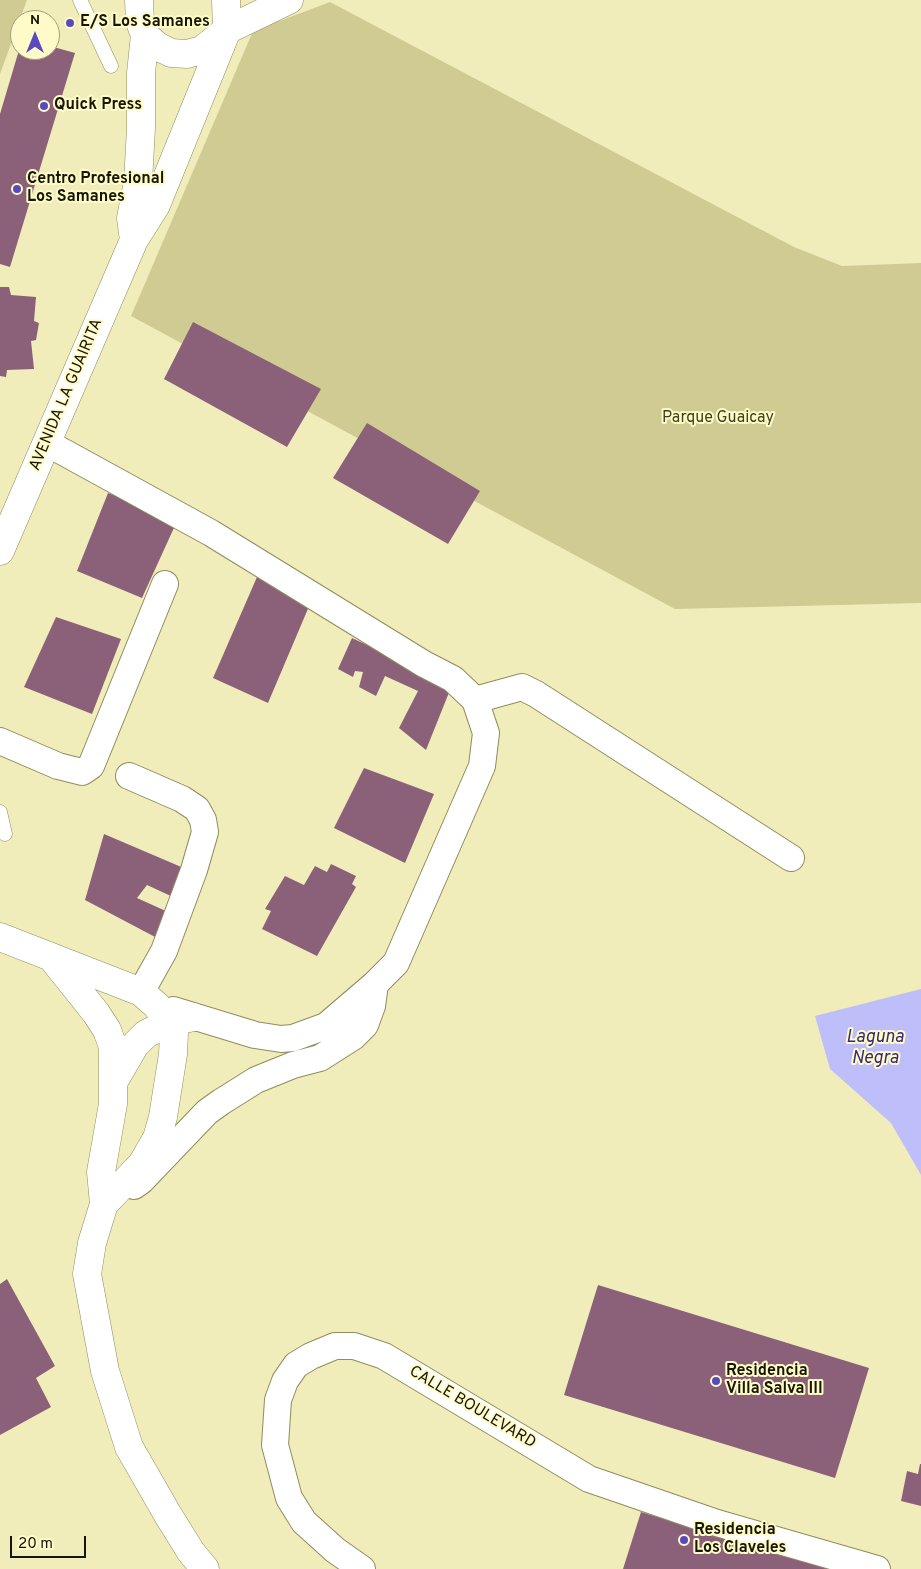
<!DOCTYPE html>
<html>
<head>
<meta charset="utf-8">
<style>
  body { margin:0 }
  #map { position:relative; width:921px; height:1569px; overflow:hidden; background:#f1edbb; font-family:Overpass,sans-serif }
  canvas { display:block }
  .north { position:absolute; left:10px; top:10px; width:50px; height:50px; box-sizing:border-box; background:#fffbc8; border:1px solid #a29f7a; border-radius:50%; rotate:0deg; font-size:14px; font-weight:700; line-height:20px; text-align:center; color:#171604 }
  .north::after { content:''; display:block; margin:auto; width:18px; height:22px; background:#5949c1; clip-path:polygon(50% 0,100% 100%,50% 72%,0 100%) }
  .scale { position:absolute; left:10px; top:1536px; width:76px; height:22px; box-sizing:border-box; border:2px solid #171604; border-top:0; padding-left:6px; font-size:15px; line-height:18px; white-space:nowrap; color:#171604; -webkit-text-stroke:4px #fffbc8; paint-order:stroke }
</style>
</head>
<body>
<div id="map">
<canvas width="921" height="1569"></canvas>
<div class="north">N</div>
<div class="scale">20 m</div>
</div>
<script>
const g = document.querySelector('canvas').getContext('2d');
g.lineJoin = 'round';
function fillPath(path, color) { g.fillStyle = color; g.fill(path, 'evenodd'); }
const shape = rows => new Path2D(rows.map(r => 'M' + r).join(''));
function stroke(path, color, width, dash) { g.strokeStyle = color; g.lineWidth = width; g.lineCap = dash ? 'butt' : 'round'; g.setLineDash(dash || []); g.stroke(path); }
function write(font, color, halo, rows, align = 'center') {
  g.font = font + ' Overpass,sans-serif'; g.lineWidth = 4; g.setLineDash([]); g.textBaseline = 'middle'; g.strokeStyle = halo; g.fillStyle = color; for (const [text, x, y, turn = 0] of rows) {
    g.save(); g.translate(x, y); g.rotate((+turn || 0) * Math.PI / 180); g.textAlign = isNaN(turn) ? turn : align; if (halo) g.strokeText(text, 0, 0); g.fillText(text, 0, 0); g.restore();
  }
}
const green = shape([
  [0,0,27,0,0,74],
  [330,2,794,247,842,266,921,263,921,603,675,609,131,316,253,31]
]);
const water = shape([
  [921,989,921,1175,891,1123,830,1069,815,1016]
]);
const building = shape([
  [50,46,75,53,10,267,0,264,0,114,19,50,50,50],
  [0,287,9,287,11,295,36,297,34,321,39,323,36,340,31,341,34,369,7,370,6,377,0,376],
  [193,322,321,389,287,447,164,379],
  [367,423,480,491,448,544,333,478],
  [108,493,178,519,142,598,77,571],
  [257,577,310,604,268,703,213,678],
  [56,617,121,639,92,714,24,687],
  [352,638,452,685,426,750,399,728,418,691,385,676,376,696,359,687,363,672,355,671,353,677,338,669],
  [364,768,434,794,405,863,334,828],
  [104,834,186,869,173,897,147,885,137,898,168,912,157,938,85,900],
  [331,864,356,876,352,884,356,887,317,956,262,929,271,911,265,909,285,876,304,885,315,866,327,872],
  [7,1279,55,1366,36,1378,51,1407,0,1435,0,1284],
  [598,1285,869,1368,835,1478,564,1395],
  [920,1464,921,1464,921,1506,901,1501,907,1471,918,1474],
  [641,1512,829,1569,623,1569]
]);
const service = shape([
  [80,0,111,66],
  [0,812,5,834]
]);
const minor = shape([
  [47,443,211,533,424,664,453,679,475,700,486,733,482,766,396,963,375,984,326,1026,293,1038,281,1039,255,1035,173,1010],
  [475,700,522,687,536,694,791,858],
  [0,741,58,766,82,772,91,766,165,584],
  [129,776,182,799,197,809,203,820,205,832,194,870,164,951,141,992],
  [134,1186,141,1181,207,1112,221,1102,256,1080,293,1065,320,1058,353,1037,365,1025,372,1006,375,984],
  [362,1569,335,1550,304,1522,289,1498,275,1445,278,1400,285,1381,296,1365,311,1356,335,1346,354,1346,384,1356,589,1479,717,1523,877,1569]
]);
const tertiary = shape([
  [139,0,140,22,145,35,157,46,171,53,187,54,202,50,227,30,226,0],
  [134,240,131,218,138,182,141,128,141,73,145,35],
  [0,551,134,240,156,205,227,30,289,0],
  [0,937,141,992,156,1005,170,1022,174,1033,173,1054,163,1117,157,1138,142,1164,104,1204,92,1243,87,1274,105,1371,129,1447,168,1515,191,1552,205,1569],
  [52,958,96,1013,107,1030,113,1047,113,1104,101,1172,104,1204],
  [114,1081,135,1045,146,1034,170,1022,193,1017]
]);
const markers = [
  [70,23,5,"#5949c1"],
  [44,106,5,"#5949c1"],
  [17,189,5,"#5949c1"],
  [716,1381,5,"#5949c1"],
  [684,1540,5,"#5949c1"]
];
const poiNames = [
  ["E/S Los Samanes",80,23],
  ["Quick Press",54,106],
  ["Centro Profesional",27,180],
  ["Los Samanes",27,198],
  ["Residencia",726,1372],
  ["Villa Salva III",726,1390],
  ["Residencia",694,1531],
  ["Los Claveles",694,1549]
];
const streetNames = [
  ["AVENIDA LA GUAIRITA",67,395,-67],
  ["CALLE BOULEVARD",472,1408,31]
];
const parkNames = [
  ["Parque Guaicay",718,419]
];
const waterNames = [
  ["Laguna",875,1038],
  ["Negra",875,1059]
];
fillPath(green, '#d0cb93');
fillPath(water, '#bdbefa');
fillPath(building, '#8b617a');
stroke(service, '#908c5d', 15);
stroke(minor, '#908c5d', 28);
stroke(tertiary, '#908c5d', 29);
stroke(service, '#fff', 14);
stroke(minor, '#fff', 26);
stroke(tertiary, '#fff', 28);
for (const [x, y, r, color] of markers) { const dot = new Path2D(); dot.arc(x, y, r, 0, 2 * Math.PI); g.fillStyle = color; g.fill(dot); stroke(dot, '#fffbc8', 2); }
write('bold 16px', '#171604', '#fffbc8', poiNames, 'left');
write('16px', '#171604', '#fffbc8', streetNames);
write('16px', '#43401c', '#fffbc8', parkNames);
write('italic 18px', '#35297c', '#fffbc8', waterNames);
</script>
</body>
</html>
